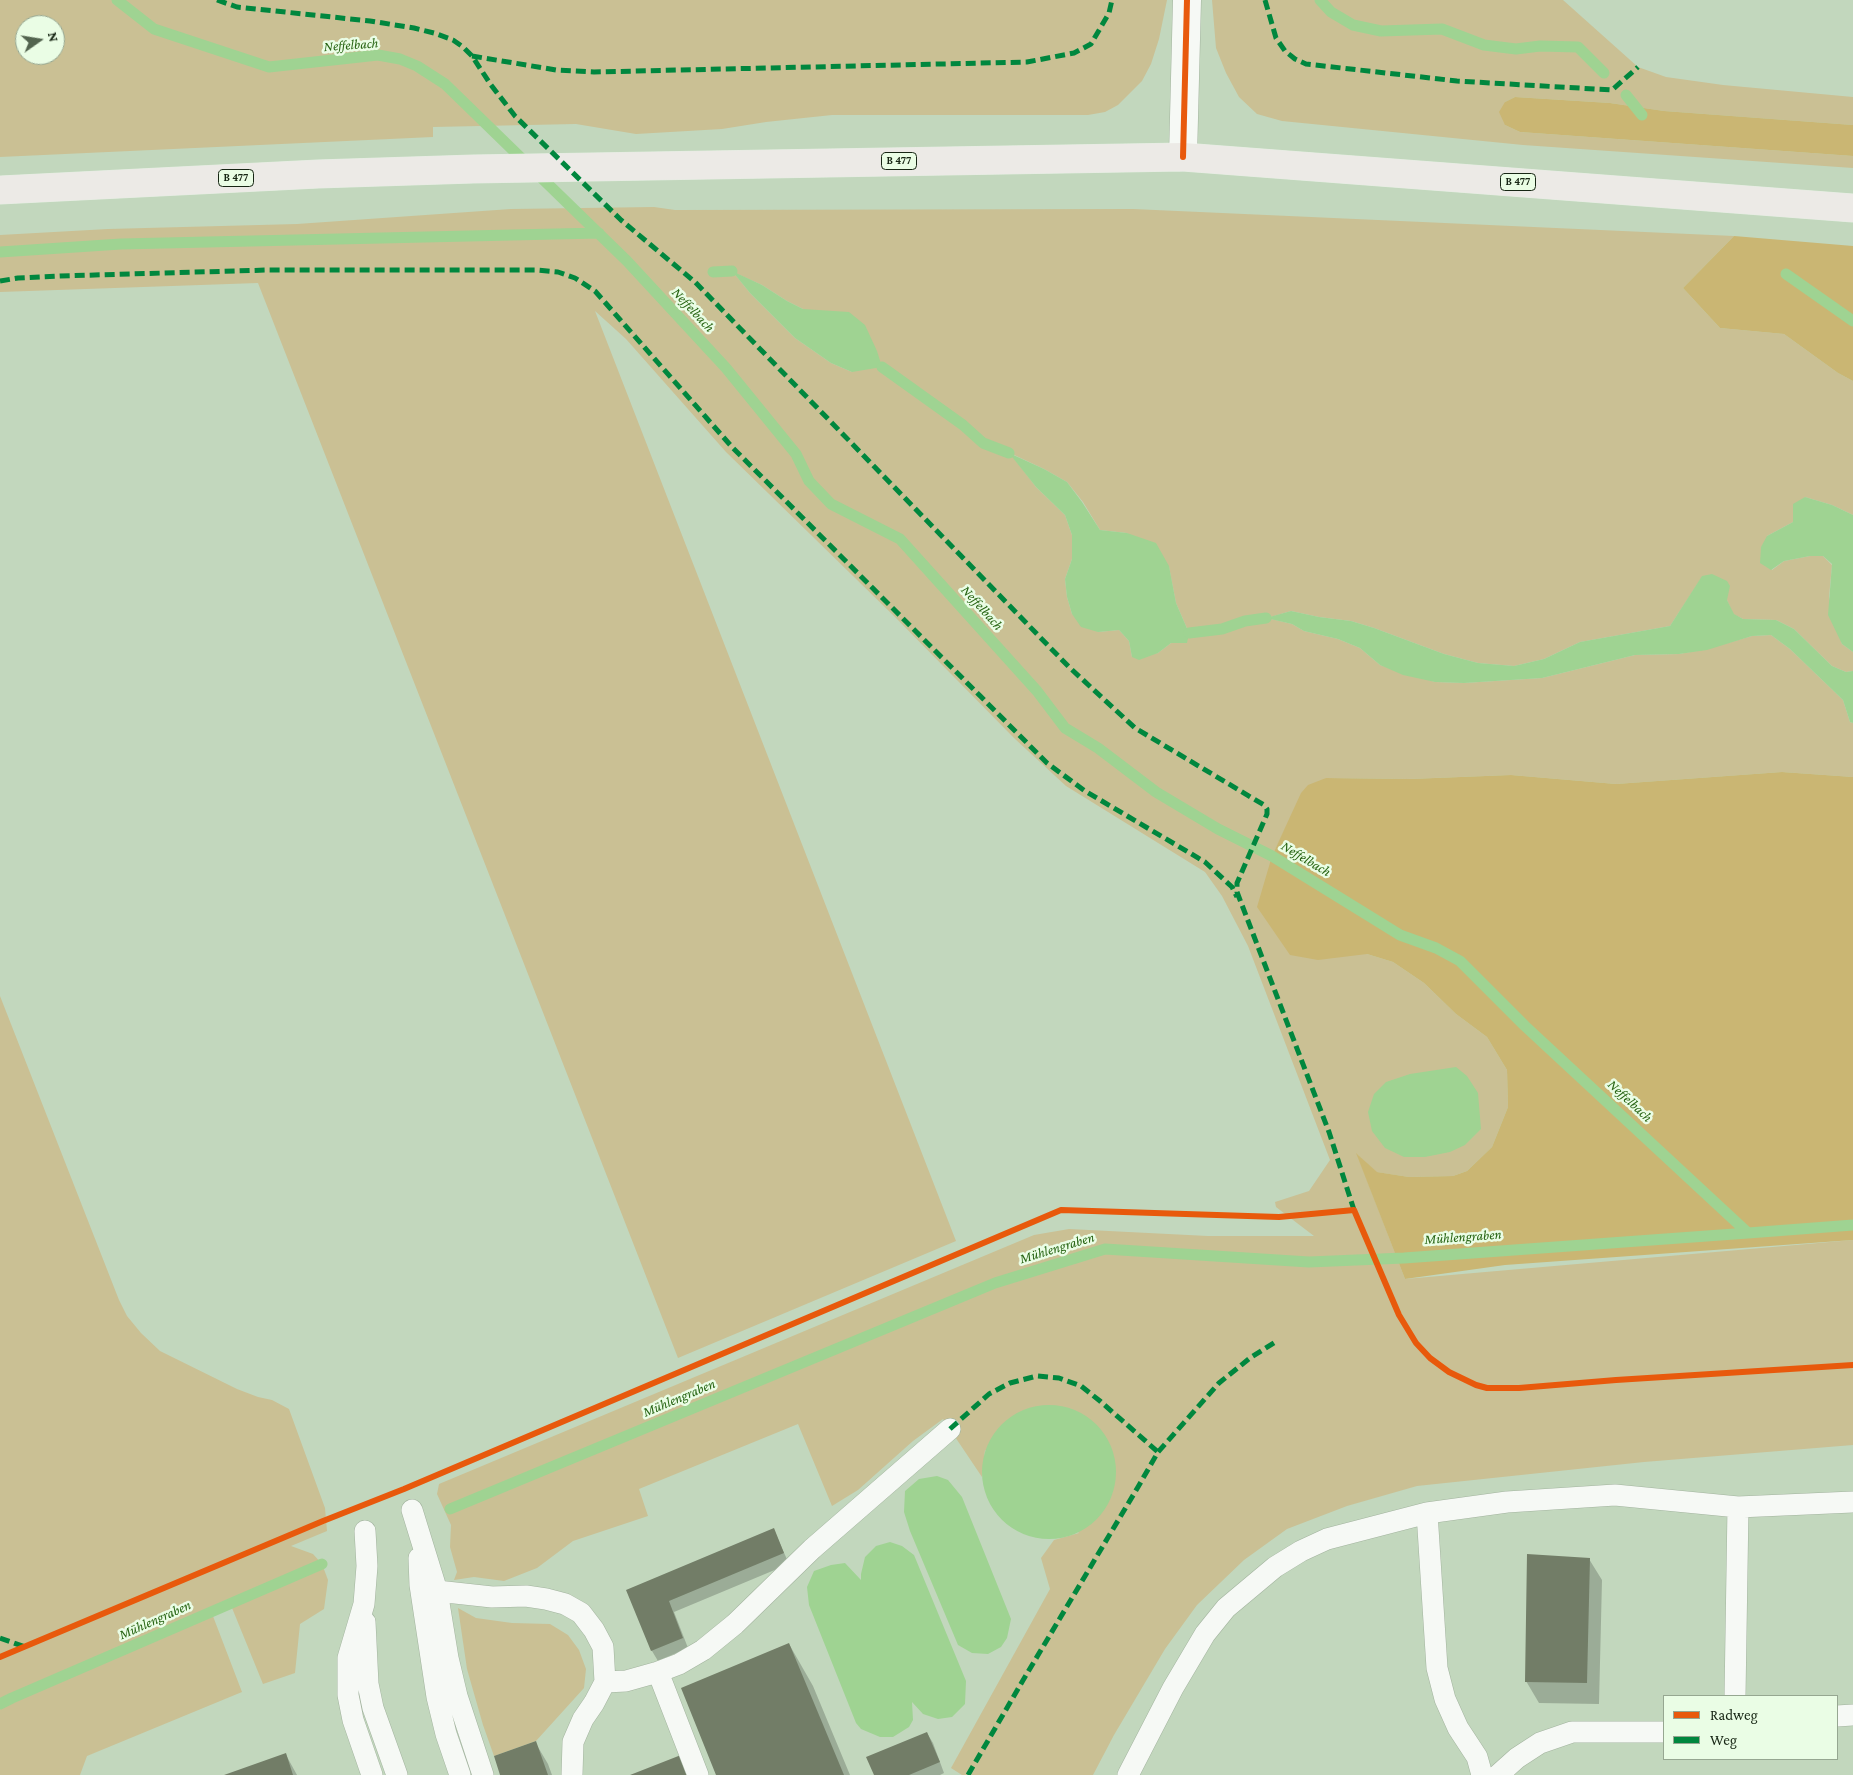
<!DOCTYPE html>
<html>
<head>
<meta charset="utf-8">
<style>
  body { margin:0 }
  #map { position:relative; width:1853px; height:1775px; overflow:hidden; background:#c2d7bd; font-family:"Crimson Pro",serif }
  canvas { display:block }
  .legend { position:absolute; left:1663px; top:1695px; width:175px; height:65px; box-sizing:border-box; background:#eafde5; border:1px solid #96a791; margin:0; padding:6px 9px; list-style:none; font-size:15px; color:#172614 }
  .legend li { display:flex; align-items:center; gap:10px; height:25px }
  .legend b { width:25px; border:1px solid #96a791 }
  .north { position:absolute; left:15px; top:15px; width:50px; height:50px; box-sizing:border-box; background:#eafde5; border:1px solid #96a791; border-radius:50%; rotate:77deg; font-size:14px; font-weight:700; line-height:20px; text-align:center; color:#172614 }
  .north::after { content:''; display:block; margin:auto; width:18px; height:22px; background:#53644f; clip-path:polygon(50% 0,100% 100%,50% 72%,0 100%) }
</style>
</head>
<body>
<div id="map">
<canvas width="1853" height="1775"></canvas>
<ul class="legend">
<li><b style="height:6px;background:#e8590c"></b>Radweg</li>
<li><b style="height:6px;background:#00873e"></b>Weg</li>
</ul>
<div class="north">N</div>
</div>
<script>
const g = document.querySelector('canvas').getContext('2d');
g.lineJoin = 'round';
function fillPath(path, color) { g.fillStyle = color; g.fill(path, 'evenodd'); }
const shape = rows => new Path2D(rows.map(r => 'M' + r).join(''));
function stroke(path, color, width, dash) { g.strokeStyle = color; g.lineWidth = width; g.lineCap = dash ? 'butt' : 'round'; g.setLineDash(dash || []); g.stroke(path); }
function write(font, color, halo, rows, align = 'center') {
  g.font = font + ' "Crimson Pro",serif'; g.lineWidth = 5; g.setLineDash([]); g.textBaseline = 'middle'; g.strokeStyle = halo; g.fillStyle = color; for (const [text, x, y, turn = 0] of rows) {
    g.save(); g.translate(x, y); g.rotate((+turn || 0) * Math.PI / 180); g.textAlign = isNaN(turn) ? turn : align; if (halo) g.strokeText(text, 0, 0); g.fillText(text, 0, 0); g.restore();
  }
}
const green = shape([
  [0,0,1167,0,1159,39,1151,64,1142,81,1118,105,1105,112,1088,115,832,115,766,122,722,129,636,134,576,124,433,127,433,137,0,157],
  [25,25,55,25,55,55,25,55],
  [1212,0,1563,0,1638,67,1666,77,1723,85,1853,97,1853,125,1664,111,1610,103,1515,97,1505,102,1505,125,1520,132,1853,156,1853,168,1523,145,1282,121,1257,114,1239,97,1226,73,1216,48],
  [654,207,675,210,1133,209,1734,236,1683,288,1720,328,1784,334,1838,373,1853,381,1853,515,1832,505,1805,497,1793,522,1767,536,1772,570,1784,561,1810,556,1823,556,1832,565,1829,597,1842,644,1853,652,1853,671,1846,672,1832,666,1794,629,1776,620,1743,619,1733,614,1727,600,1702,577,1670,626,1580,642,1544,659,1514,666,1478,663,1444,654,1374,628,1351,621,1319,617,1291,611,1267,618,1292,624,1304,631,1338,639,1360,648,1380,665,1435,682,1464,683,1542,678,1635,655,1679,654,1707,649,1752,636,1771,635,1790,649,1843,700,1850,722,1853,723,1853,777,1782,772,1616,784,1511,775,1409,779,1326,778,1286,827,1272,856,1367,954,1393,962,1424,983,1456,1014,1487,1037,1507,1070,1508,1107,1492,1147,1467,1171,1453,1176,1409,1177,1376,1172,1357,1154,1405,1279,1853,1240,1853,1445,1644,1462,1417,1486,1347,1506,1287,1529,1244,1560,1197,1605,1165,1649,1114,1735,1093,1775,962,1775,951,1768,1050,1589,1041,1558,1054,1540,1079,1533,985,1450,982,1477,943,1419,913,1441,858,1490,832,1506,798,1424,639,1489,648,1516,573,1541,537,1568,504,1581,474,1577,454,1580,457,1572,450,1547,451,1525,437,1494,439,1484,1034,1235,1069,1229,1208,1236,1314,1236,1276,1207,1275,1202,1309,1191,1330,1160,1248,946,1222,896,1205,872,1066,786,1014,738,895,617,726,452,626,339,595,311,956,1241,678,1358,258,283,0,292,0,235,108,229,297,224,511,209],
  [733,272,762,285,787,301,803,309,852,372,831,363,795,338,750,293],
  [1010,453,1044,469,1067,482,1083,502,1100,530,1127,533,1169,567,1176,603,1189,633,1171,643,1158,653,1132,657,1129,641,1119,630,1098,632,1072,614,1067,597,1065,579,1072,559,1072,535,1065,515,1036,487],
  [0,996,119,1300,127,1316,141,1333,160,1351,237,1389,258,1397,272,1400,289,1409,325,1508,327,1531,291,1546,313,1554,322,1564,328,1580,324,1609,300,1624,295,1673,263,1684,230,1603,211,1611,242,1692,87,1756,80,1775,0,1775],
  [458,1608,476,1618,512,1623,550,1624,568,1635,579,1650,586,1669,584,1688,536,1741,494,1756,483,1725,467,1669]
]);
const forest = shape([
  [1515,97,1610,103,1664,111,1853,125,1853,156,1520,132,1505,125,1499,112,1505,102],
  [1734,236,1853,246,1853,381,1838,373,1784,334,1720,328,1683,288],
  [1782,772,1853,777,1853,1240,1505,1265,1405,1279,1356,1153,1377,1172,1409,1177,1453,1176,1467,1171,1492,1147,1508,1107,1507,1070,1487,1037,1456,1014,1424,983,1393,962,1367,954,1318,960,1290,955,1257,907,1272,856,1301,793,1308,785,1326,778,1410,779,1511,775,1616,784]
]);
const water = shape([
  [732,271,762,285,787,301,803,309,849,312,865,325,877,351,882,367,852,372,831,363,795,338,750,293],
  [1009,453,1044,469,1067,482,1082,502,1100,530,1127,533,1156,543,1169,566,1176,603,1189,633,1187,643,1171,643,1158,653,1139,660,1132,657,1129,641,1119,630,1098,632,1081,627,1072,614,1067,597,1065,579,1072,559,1072,535,1065,515,1036,487],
  [1805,497,1832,505,1853,515,1853,652,1842,644,1828,615,1832,564,1823,556,1810,556,1784,561,1771,570,1760,563,1761,547,1767,536,1793,522,1793,504],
  [1712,574,1727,581,1730,586,1727,600,1734,614,1743,619,1776,620,1794,629,1832,666,1846,672,1853,671,1853,723,1850,722,1843,700,1790,649,1771,635,1752,636,1707,650,1679,654,1635,655,1542,678,1464,683,1435,682,1403,675,1380,665,1360,648,1338,639,1304,631,1292,624,1266,618,1291,611,1319,617,1351,621,1374,628,1444,654,1478,663,1514,666,1544,659,1580,642,1670,626,1702,576],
  [1456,1067,1467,1076,1478,1093,1481,1129,1465,1145,1450,1152,1425,1157,1404,1157,1385,1148,1372,1131,1368,1112,1374,1094,1386,1082,1410,1074],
  '982 1472a67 67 0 1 1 134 0a67 67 0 1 1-134 0Z',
  [937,1476,948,1480,962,1497,1011,1619,1007,1638,1001,1647,988,1654,972,1653,958,1645,910,1531,904,1512,905,1491,919,1479],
  [890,1542,902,1546,914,1555,966,1681,965,1704,952,1717,938,1719,923,1714,912,1702,913,1720,909,1727,893,1737,880,1737,861,1729,856,1723,809,1605,807,1587,814,1571,831,1565,845,1563,861,1580,861,1574,865,1557,876,1546]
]);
const shadow = shape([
  [774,1530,789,1564,674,1612,688,1648,658,1661,652,1651,627,1591],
  [1589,1559,1602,1580,1599,1704,1539,1703,1526,1681],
  [789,1644,813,1686,850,1775,718,1775],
  [927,1733,933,1743,944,1773,940,1775,875,1775],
  [535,1742,548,1764,552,1775,502,1775],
  [286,1755,297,1775,227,1775]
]);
const stream = shape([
  [117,0,154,29,269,67,378,55,400,59,417,66,445,84,627,261,726,368,796,454,809,481,831,504,900,539,1037,691,1065,728,1098,748,1156,792,1218,829,1272,856,1400,935,1436,948,1460,961,1525,1026,1748,1233,1853,1225],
  [1320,0,1331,12,1353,25,1381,31,1442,29,1484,45,1516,49,1540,46,1578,47,1604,73],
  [1626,95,1642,115],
  [0,252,121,244,599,233],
  [713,272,732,271],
  [1786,274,1853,321],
  [882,367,963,425,983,443,1009,453],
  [1189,633,1222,629,1245,621,1266,618],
  [450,1509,995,1283,1105,1249,1309,1262,1404,1258,1748,1233],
  [0,1704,12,1698,322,1564]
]);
const building = shape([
  [774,1528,784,1553,669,1601,683,1638,651,1651,626,1590],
  [1527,1554,1590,1558,1587,1683,1525,1682],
  [789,1643,844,1775,716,1775,681,1688],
  [927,1732,940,1762,909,1775,874,1775,866,1757],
  [536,1741,548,1775,500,1775,494,1756],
  [286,1753,293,1775,224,1775],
  [681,1755,690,1775,630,1775]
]);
const service = shape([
  [412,1510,437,1591,448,1658,457,1696,483,1775],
  [1427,1513,1507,1502,1615,1495,1738,1507,1853,1502],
  [365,1531,367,1566,364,1604,348,1658,348,1695,353,1720,372,1775],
  [419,1558,420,1585,437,1697,446,1734,460,1775],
  [437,1591,492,1597,526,1596,546,1599,565,1604,581,1613,594,1630,603,1647,605,1682,594,1703,583,1719,573,1742,572,1775],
  [365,1622,368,1684,373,1708,397,1775],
  [658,1672,698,1775],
  [605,1682,626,1681,658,1672,679,1664,703,1650,735,1624,812,1549,950,1429],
  [1735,1696,1738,1507],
  [1837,1716,1853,1715],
  [1128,1775,1173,1688,1205,1634,1226,1608,1275,1567,1301,1551,1327,1539,1427,1513,1437,1668,1445,1699,1458,1728,1477,1757,1482,1775],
  [1498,1775,1517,1758,1540,1743,1572,1732,1664,1732]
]);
const tertiary = shape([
  [1183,157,1187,0]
]);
const primary = shape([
  [0,190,318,174,473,169,1183,157,1853,208]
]);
const quiet = shape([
  [217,0,237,7,370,21,414,28,434,33,453,40,463,47,472,56,491,85,515,116,621,220,695,282,1069,667,1135,728,1264,805,1267,809,1267,814,1237,883,1237,892,1329,1132,1354,1210],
  [1265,0,1276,38,1285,51,1295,59,1306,64,1457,81,1612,90,1638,67],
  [472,56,556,70,594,72,1027,62,1074,53,1091,44,1109,13,1112,0],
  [0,281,18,278,60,276,268,270,536,270,558,272,575,278,595,291,732,447,1047,763,1085,791,1205,862,1232,887,1237,897],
  [950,1429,989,1394,1010,1383,1037,1376,1059,1378,1081,1386,1100,1401,1158,1452],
  [0,1638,25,1647],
  [968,1775,1022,1682,1138,1487,1158,1452,1219,1383,1250,1358,1277,1341]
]);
const cycleway = shape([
  [1183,157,1187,0],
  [0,1657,323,1521,404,1489,1061,1210,1279,1217,1354,1210,1399,1315,1416,1343,1430,1358,1449,1372,1476,1385,1487,1388,1519,1388,1616,1380,1853,1365]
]);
const shields = [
  [899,161,35],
  [236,178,35],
  [1518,182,35]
];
const shieldNames = [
  ["B 477",899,161],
  ["B 477",236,178],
  ["B 477",1518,182]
];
const waterNames = [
  ["Neffelbach",351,45,-4],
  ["Neffelbach",693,310,47],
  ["Neffelbach",982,608,48],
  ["Neffelbach",1306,859,31],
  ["Neffelbach",1630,1101,43],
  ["Mühlengraben",1463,1237,-4],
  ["Mühlengraben",1057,1248,-17],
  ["Mühlengraben",679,1398,-23],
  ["Mühlengraben",155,1620,-24]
];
fillPath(green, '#cac094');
fillPath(forest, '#cab673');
fillPath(water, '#9fd392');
fillPath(shadow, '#0003');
stroke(stream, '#9fd392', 11);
fillPath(building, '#727d67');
stroke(service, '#a2b39e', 22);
stroke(tertiary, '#a2b39e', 29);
stroke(primary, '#e4ede1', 29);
stroke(service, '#f6f9f5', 21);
stroke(tertiary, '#f6f9f5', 28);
stroke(primary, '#eceae6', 28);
stroke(quiet, '#00873e', 5, [10, 5]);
stroke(cycleway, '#e8590c', 6);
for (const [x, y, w] of shields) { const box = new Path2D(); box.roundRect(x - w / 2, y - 8.5, w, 17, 4); g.fillStyle = '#eafde5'; g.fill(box); stroke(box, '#172614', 1); }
write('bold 11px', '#172614', null, shieldNames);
write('italic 14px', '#276413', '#eafde5', waterNames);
</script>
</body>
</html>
